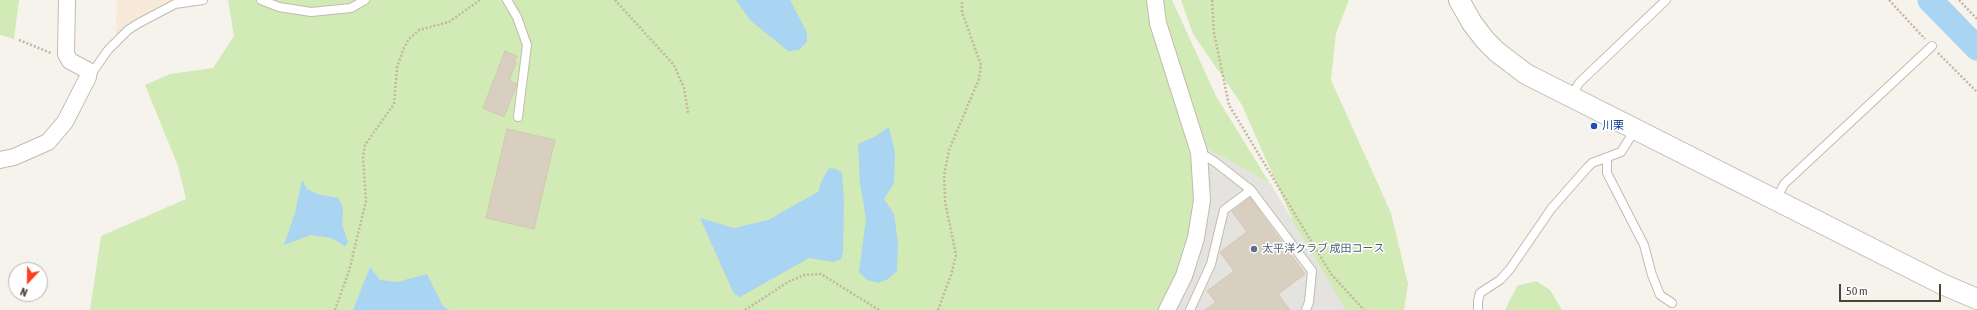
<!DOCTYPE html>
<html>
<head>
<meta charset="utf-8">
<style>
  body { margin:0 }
  #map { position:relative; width:1977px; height:310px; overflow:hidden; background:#f6f3ec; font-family:"Asap Condensed",sans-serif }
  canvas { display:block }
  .north { position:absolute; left:8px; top:262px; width:40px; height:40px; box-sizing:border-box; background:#fff; border:1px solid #b7b4b0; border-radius:50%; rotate:202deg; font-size:11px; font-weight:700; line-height:16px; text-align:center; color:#4b4439 }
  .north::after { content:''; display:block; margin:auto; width:14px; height:18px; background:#fc3f1d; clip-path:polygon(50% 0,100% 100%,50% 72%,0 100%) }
  .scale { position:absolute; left:1839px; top:284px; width:102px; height:18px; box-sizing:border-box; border:2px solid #4b4439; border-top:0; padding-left:5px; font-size:12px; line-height:14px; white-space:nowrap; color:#4b4439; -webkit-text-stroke:3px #fff; paint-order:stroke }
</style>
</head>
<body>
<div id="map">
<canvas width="1977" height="310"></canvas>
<div class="north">N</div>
<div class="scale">50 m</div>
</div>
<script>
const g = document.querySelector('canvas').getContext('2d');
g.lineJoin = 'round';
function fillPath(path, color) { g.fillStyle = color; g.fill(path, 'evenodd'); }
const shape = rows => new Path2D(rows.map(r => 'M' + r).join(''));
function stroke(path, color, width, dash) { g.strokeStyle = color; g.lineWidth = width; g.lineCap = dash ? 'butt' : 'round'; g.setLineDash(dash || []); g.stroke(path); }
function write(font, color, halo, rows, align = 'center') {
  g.font = font + ' "Asap Condensed","Noto Sans JP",sans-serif'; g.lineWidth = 3; g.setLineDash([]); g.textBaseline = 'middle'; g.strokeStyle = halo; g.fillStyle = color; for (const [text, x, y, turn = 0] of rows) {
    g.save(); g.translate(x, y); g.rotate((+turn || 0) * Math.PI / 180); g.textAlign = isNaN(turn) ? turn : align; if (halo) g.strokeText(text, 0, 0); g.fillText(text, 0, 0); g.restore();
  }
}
const commercial = shape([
  [117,0,176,0,133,21,116,35]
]);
const green = shape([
  [0,0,19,0,14,39,0,35],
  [228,0,1172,0,1216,96,1293,221,1242,105,1193,34,1181,0,1349,0,1336,33,1331,80,1391,213,1408,284,1404,310,90,310,101,236,186,199,178,166,145,85,170,74,213,68,234,36],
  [1536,281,1550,290,1562,310,1505,310,1517,286]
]);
const parking = shape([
  [1207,148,1270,183,1346,310,1174,310,1190,275,1207,223,1211,182]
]);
const water = shape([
  [736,0,790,0,807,33,807,42,799,50,788,51,750,20],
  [889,127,895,153,894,183,884,199,894,214,898,242,897,271,888,279,878,283,867,280,859,272,866,218,860,184,858,144,874,137],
  [829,168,836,169,842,173,844,200,843,252,841,259,833,262,809,258,740,297,734,294,700,218,734,228,768,220,818,192,822,180],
  [302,180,307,189,317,194,338,198,343,207,342,225,348,242,345,246,331,238,311,235,284,245,295,213],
  [370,267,380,280,397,282,427,274,443,306,449,310,353,310]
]);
const river = shape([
  [1930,0,1977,48]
]);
const building = shape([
  [505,51,517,56,514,62,516,63,509,81,517,84,504,117,483,108,505,51],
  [507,129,555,140,534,229,486,218,507,129],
  [1250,198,1305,274,1278,294,1290,310,1205,310,1216,302,1207,291,1234,271,1220,252,1247,232,1232,212,1250,198]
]);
const path = shape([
  [615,0,674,65,684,88,688,113],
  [1212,0,1214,33,1229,105,1331,274,1364,310],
  [1889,0,1925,39],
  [1959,0,1977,19],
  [19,40,51,53],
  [1938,53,1977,92],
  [335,310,349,271,366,201,363,157,365,145,394,104,397,67,404,48,409,39,419,30,449,22,480,0],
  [745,310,788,282,804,275,821,274,879,310],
  [938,310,952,272,956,255,945,201,944,175,949,150,979,79,981,65,962,12,962,0]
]);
const service = shape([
  [261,0,279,7,311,12,351,8,365,0],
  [507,0,517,17,527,45,518,117],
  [90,73,94,70,108,50,128,30,139,23,175,4,203,0],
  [1571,97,1579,83,1666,0],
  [1199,152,1215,162,1251,190,1312,271,1309,302,1306,310],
  [1607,159,1607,173,1644,245,1652,275,1660,295,1672,303],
  [1776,200,1784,184,1932,46],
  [1190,310,1211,264,1224,210,1251,190],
  [1478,310,1478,301,1480,293,1500,280,1510,269,1551,209,1587,168,1592,163,1621,152,1635,130]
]);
const minor = shape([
  [1155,0,1158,23,1199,152,1202,200,1196,238,1184,276,1167,310],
  [0,160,14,157,48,142,65,122,88,77,89,71,70,61,66,54,67,0]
]);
const tertiary = shape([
  [1459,0,1472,23,1485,40,1497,52,1526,74,1942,284,1977,299]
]);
const markers = [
  [1594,126,4,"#1a4fb4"],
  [1254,249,4,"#5c6f8a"]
];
const transitNames = [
  ["川栗",1602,126]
];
const serviceNames = [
  ["太平洋クラブ 成田コース",1262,249]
];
fillPath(commercial, '#f7ead8');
fillPath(green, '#d2eab5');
fillPath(parking, '#e5e3e0');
fillPath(water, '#a9d4f2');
stroke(river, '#a9d4f2', 25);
fillPath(building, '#d8cfc1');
stroke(building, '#d3c7b4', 1);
stroke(service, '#c2bbae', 10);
stroke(minor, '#c2bbae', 18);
stroke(tertiary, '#c2bbae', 22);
stroke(path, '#c4b79f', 2.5, [2, 2]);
stroke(service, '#fff', 8);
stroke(minor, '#fff', 16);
stroke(tertiary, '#fff', 20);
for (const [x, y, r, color] of markers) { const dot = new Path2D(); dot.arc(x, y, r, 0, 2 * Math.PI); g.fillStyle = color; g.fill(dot); stroke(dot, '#fff', 1.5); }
write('11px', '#164399', '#fff', transitNames, 'left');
write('11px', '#4e5e75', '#fff', serviceNames, 'left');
</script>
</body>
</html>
